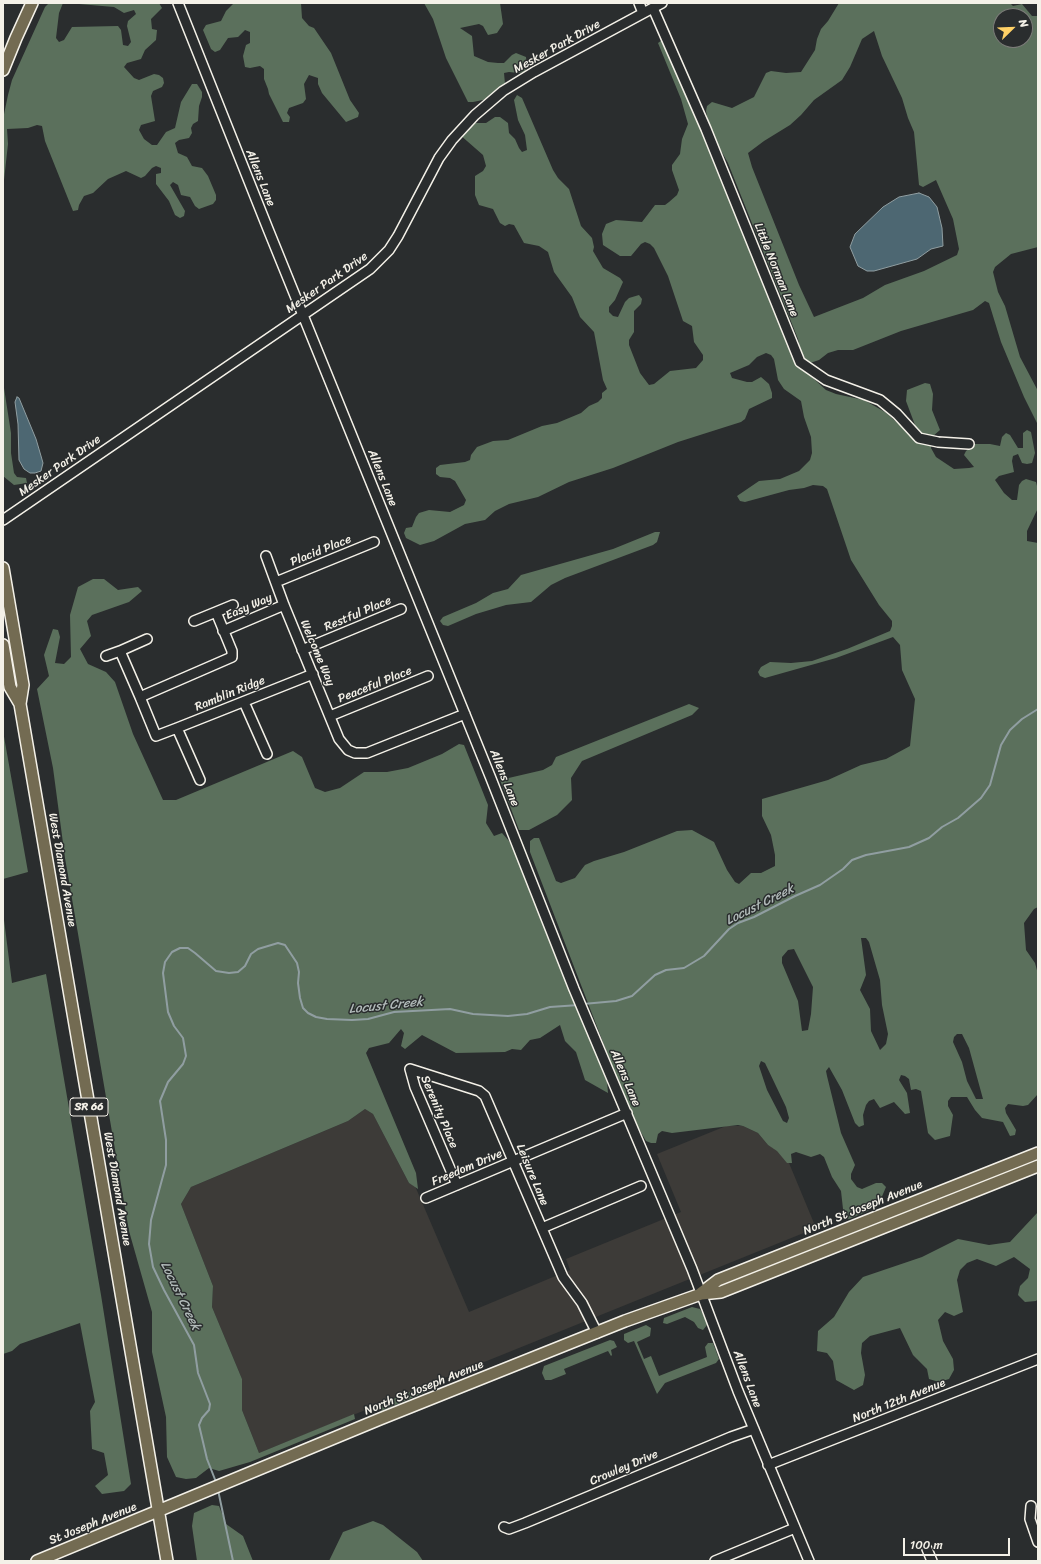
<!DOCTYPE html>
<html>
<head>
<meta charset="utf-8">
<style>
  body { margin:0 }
  #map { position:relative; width:1041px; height:1564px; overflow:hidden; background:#2a2d2e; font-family:Sriracha,sans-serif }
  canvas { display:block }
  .frame { position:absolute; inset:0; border:4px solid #f4f1e8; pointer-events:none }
  .north { position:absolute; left:993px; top:8px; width:40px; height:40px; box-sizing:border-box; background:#2a2d2e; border:1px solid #7b7b78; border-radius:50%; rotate:67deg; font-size:11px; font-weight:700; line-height:16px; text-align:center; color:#f4f1e8 }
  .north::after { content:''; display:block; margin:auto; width:14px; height:18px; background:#ffd166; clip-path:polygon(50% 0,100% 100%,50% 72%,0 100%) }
  .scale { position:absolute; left:903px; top:1538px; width:107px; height:18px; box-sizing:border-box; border:2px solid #f4f1e8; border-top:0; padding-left:5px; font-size:12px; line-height:14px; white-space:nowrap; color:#f4f1e8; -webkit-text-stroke:3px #2a2d2e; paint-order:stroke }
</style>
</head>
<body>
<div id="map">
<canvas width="1041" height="1564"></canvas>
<div class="frame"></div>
<div class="north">N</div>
<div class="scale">100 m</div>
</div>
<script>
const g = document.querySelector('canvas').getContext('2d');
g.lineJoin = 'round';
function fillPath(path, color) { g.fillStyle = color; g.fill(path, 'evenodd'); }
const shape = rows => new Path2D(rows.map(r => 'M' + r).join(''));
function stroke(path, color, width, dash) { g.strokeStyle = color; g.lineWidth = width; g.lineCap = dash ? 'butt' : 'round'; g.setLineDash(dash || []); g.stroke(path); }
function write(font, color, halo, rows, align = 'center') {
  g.font = font + ' Sriracha,sans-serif'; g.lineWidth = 3; g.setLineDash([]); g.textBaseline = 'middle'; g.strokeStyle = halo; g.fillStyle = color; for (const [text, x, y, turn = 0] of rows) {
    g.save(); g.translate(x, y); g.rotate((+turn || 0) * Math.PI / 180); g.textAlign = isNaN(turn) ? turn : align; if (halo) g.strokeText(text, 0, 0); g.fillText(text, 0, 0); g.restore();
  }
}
const built = shape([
  [365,1109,373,1114,409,1183,415,1186,469,1312,570,1270,566,1259,681,1212,657,1154,726,1126,743,1126,758,1133,768,1145,777,1150,787,1162,789,1163,816,1228,259,1453,242,1410,242,1379,212,1307,213,1286,181,1204,191,1187,348,1121]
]);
const green = shape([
  [49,3,63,3,59,13,56,38,59,42,64,40,72,27,118,26,121,30,123,45,128,46,131,42,127,26,128,21,136,14,134,10,124,13,114,7,79,4,77,3,159,3,162,8,151,19,152,29,157,30,156,40,145,50,141,59,127,63,124,67,134,78,139,80,154,74,159,75,163,78,164,83,162,87,153,91,151,96,155,121,141,125,139,130,144,139,152,145,157,145,166,132,175,128,181,102,192,84,197,84,202,92,202,97,199,106,198,121,193,124,191,128,192,133,189,138,179,140,175,143,178,153,187,157,192,166,202,168,208,176,216,195,216,200,213,204,199,209,195,206,190,197,181,195,178,185,173,182,170,185,185,211,184,216,180,218,175,215,169,201,156,184,156,174,161,173,161,168,156,166,152,168,145,176,141,178,126,171,108,179,93,193,84,196,79,205,78,210,73,211,45,141,42,126,37,125,28,128,7,129,8,144,3,189,3,119,8,95,12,80,45,7],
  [234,3,301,3,302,18,309,26,314,28,331,53,350,100,359,113,358,117,346,122,322,93,318,84,318,78,309,75,304,84,306,99,303,103,289,108,287,113,290,117,289,122,283,122,269,94,268,89,264,79,264,69,260,66,250,68,245,67,243,56,246,45,250,43,250,32,245,30,238,37,228,38,220,50,215,52,211,49,203,30,206,25,221,21,226,11],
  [424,3,500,3,503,24,497,33,488,35,483,26,479,24,460,28,472,36,474,56,488,62,498,63,504,63,512,55,516,53,526,57,527,68,524,72,519,73,509,72,504,73,506,95,503,99,498,100,493,98,473,102,468,102,446,58,433,19],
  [839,3,1010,3,1013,6,1022,4,1032,16,1038,16,1038,247,1011,254,995,267,993,272,998,292,1005,306,1020,357,1038,391,1038,425,1024,397,1001,342,989,303,985,301,973,310,901,331,853,350,838,350,828,353,819,360,810,363,803,369,826,390,836,394,864,400,885,412,901,426,906,428,911,428,915,425,906,401,907,390,925,383,930,384,933,394,932,410,940,430,932,437,931,448,936,457,954,469,969,468,974,467,964,455,966,451,974,444,990,444,1000,446,1002,437,1006,433,1010,435,1018,448,1023,448,1023,433,1027,430,1031,432,1035,453,1032,463,1027,464,1022,463,1018,454,1013,456,1012,461,1014,472,999,476,995,480,1004,493,1012,500,1017,500,1019,485,1022,481,1026,479,1036,482,1038,490,1038,508,1027,531,1027,541,1038,543,1038,907,1034,909,1024,923,1026,950,1035,963,1038,974,1038,1094,1028,1105,1023,1106,1008,1104,1005,1108,1006,1113,1016,1130,1015,1135,1010,1136,1003,1122,982,1118,975,1110,967,1097,951,1097,948,1101,948,1106,953,1115,950,1136,935,1140,928,1133,921,1091,916,1089,911,1090,909,1079,905,1076,901,1075,899,1080,907,1093,910,1113,905,1114,894,1102,880,1108,874,1099,869,1101,866,1105,863,1115,864,1125,859,1127,855,1123,842,1090,829,1067,826,1071,827,1076,841,1133,855,1165,851,1174,851,1179,857,1187,862,1189,876,1183,882,1183,886,1187,880,1201,868,1211,849,1219,844,1218,841,1191,832,1177,824,1157,820,1154,811,1157,796,1152,791,1154,792,1163,787,1163,777,1151,768,1145,758,1133,743,1126,738,1125,672,1133,662,1131,658,1134,656,1143,651,1143,646,1141,638,1127,619,1084,530,852,530,841,534,838,539,838,556,881,561,883,575,878,585,865,594,861,624,852,677,831,692,830,714,842,727,870,735,882,739,884,751,873,761,873,775,866,775,855,771,835,762,816,762,799,828,780,861,765,886,759,910,746,915,699,902,670,900,645,893,637,836,658,765,678,760,676,758,672,761,667,770,662,791,663,812,661,847,649,890,631,892,626,892,621,879,605,851,560,827,489,823,486,813,485,804,488,789,490,745,502,740,501,737,496,759,481,780,479,799,471,810,460,812,453,811,437,804,417,801,401,784,389,778,380,774,359,771,355,766,353,757,357,749,365,730,373,732,378,747,382,752,382,761,377,769,384,772,393,772,398,749,409,745,419,741,422,678,442,613,468,569,482,538,497,509,504,495,511,485,520,465,524,434,541,420,545,406,538,404,533,406,528,412,527,416,517,419,513,429,510,450,512,464,505,466,500,455,481,450,478,440,477,436,474,436,468,440,465,465,462,470,460,471,455,477,447,493,441,508,440,542,426,557,423,581,413,589,406,598,402,602,398,602,393,607,389,603,380,594,332,580,317,572,297,554,272,548,252,539,246,524,243,514,225,509,224,505,226,500,223,493,209,479,205,475,195,475,176,483,171,486,166,483,155,459,134,470,123,486,123,495,117,500,117,508,123,509,133,515,139,519,148,522,152,527,150,525,135,518,120,514,100,517,95,522,98,553,170,558,178,569,189,581,226,592,238,594,247,593,251,603,268,620,278,623,282,615,300,609,307,609,312,613,316,618,317,625,302,629,298,639,295,642,299,641,304,634,311,634,332,629,340,629,345,640,373,649,385,654,384,670,371,696,368,703,360,703,355,694,342,692,326,683,321,668,276,654,248,650,244,645,242,641,244,631,256,620,256,603,245,602,234,606,224,616,220,642,222,655,205,665,205,669,202,677,195,679,190,672,170,672,165,680,154,682,139,688,124,681,99,658,43,662,40,700,123,715,165,796,353,800,349,798,339,728,163,710,131,706,111,707,106,712,102,732,108,754,97,766,73,771,71,786,73,801,72,815,50,817,39,821,29,828,21],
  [1001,16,1025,16,1025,40,1001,40],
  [874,31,882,56,902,98,908,118,914,132,919,185,923,187,936,180,953,219,959,249,957,255,924,271,885,285,863,298,814,317,799,285,752,167,748,153,764,141,790,125,801,115,814,100,842,80,850,67,862,39],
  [861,938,866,938,869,942,880,980,882,1005,888,1034,886,1044,880,1050,871,1031,870,1009,860,990,866,975],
  [794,949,813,987,811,1014,808,1030,802,1031,798,1001,782,963,782,957,788,950],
  [957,1034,962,1034,969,1048,983,1099,976,1099,967,1081,962,1062,953,1042,954,1037],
  [761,1061,765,1063,786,1107,789,1118,787,1123,783,1121,767,1090,759,1066],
  [3,368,4,388,11,433,11,453,14,473,17,477,26,478,27,483,14,485,3,476],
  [655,532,660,532,657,542,653,545,565,578,551,585,531,602,506,605,476,614,448,626,443,625,440,621,443,617,476,603,493,593,508,589,521,575,613,549],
  [93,579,104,579,118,590,138,587,142,591,129,602,92,615,87,621,91,636,80,649,88,664,106,672,115,682,133,734,163,800,176,800,293,751,302,757,315,788,325,792,340,788,364,772,387,772,408,768,442,754,459,744,464,745,488,805,486,823,494,836,502,833,509,841,539,903,607,1082,608,1093,585,1080,576,1052,565,1041,560,1025,540,1038,530,1040,521,1050,512,1049,505,1052,456,1053,422,1035,405,1049,401,1046,404,1033,401,1029,389,1043,369,1048,366,1053,416,1173,418,1189,409,1183,373,1114,365,1109,348,1121,191,1187,181,1204,213,1286,212,1307,242,1379,242,1410,259,1453,354,1414,355,1419,250,1462,219,1471,209,1468,196,1478,186,1479,176,1477,167,1457,166,1417,152,1352,152,1312,129,1231,65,858,53,768,37,689,49,676,44,655,53,629,58,630,60,637,55,663,64,664,71,657,70,615,78,587],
  [689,704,699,708,692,715,582,761,571,778,572,800,557,815,529,830,519,830,500,780,543,770,552,765,556,757],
  [3,731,28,872,3,879],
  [3,912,12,983,46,974,101,1295,131,1484,124,1491,102,1494,95,1486,108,1475,104,1453,92,1449,90,1411,95,1402,80,1323,20,1344,12,1351,3,1354],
  [1038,1212,1038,1299,1036,1301,1025,1302,1018,1295,1020,1286,1028,1278,1030,1269,1014,1257,996,1266,977,1259,967,1263,960,1270,957,1280,963,1312,954,1316,945,1312,938,1320,943,1341,953,1359,954,1370,949,1379,939,1382,929,1379,927,1369,913,1355,900,1328,870,1336,862,1343,861,1353,865,1375,863,1385,854,1390,836,1380,833,1361,827,1353,817,1351,818,1331,834,1317,849,1292,863,1277,922,1257,958,1239,989,1245,1010,1242],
  [692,1307,700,1309,706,1319,707,1325,703,1330,698,1328,694,1322,685,1317,667,1324,663,1323,664,1318],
  [646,1325,651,1328,650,1336,637,1342,644,1359,651,1356,659,1376,707,1357,705,1347,708,1343,713,1343,719,1359,716,1363,665,1383,657,1394,634,1341,628,1343,624,1340,624,1334],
  [610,1340,614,1341,617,1347,611,1350,612,1355,611,1356,608,1351,564,1369,566,1374,551,1380,545,1380,542,1373,544,1366],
  [433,1382,435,1388,381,1411,379,1405],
  [212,1505,219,1506,226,1524,243,1536,253,1561,197,1561,192,1526,194,1513],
  [373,1521,383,1525,417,1552,423,1561,329,1561,343,1532]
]);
const water = shape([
  [919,193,929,197,937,207,942,228,943,246,931,249,917,259,874,271,867,271,858,266,850,247,855,234,883,207,899,197,919,193],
  [17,397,19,398,36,439,41,456,43,463,41,471,35,473,30,473,24,469,19,460,18,424,15,402,17,397]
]);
const stream = shape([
  [583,1004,616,1001,632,996,655,975,666,970,684,968,704,956,729,929,738,923,754,917,795,896,820,885,843,869,852,860,866,855,909,847,929,838,942,827,958,818,981,798,990,785,1001,745,1010,730,1022,719,1038,709],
  [216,1482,207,1459,199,1425,202,1418,209,1410,210,1404,198,1373,194,1345,164,1290,153,1267,149,1244,151,1220,166,1165,166,1140,160,1101,168,1082,183,1064,186,1056,183,1038,174,1026,168,1012,163,973,165,962,172,952,180,948,188,948,195,953,216,971,229,973,238,972,245,966,251,954,258,949,278,943,285,945,297,963,299,972,298,983,300,998,303,1008,308,1013,316,1017,327,1019,352,1020,368,1019,394,1012,450,1009,473,1014,508,1016,527,1014,550,1007,579,1005],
  [218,1490,233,1561]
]);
const minor = shape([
  [178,3,268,229,490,776,574,989,692,1269,738,1391,809,1561],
  [639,3,643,13],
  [653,8,706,129,800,362,826,380,880,400,897,414,919,438,938,442,969,444],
  [3,520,370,269,389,250,398,236,439,158,452,140,475,115,503,91,534,72,662,3],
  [266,556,284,605,339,739,348,750,355,753,367,753,465,714],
  [276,582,374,542],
  [194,621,216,612],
  [223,631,284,605],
  [147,639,120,651,140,697,232,657,232,651,216,612,233,605],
  [302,650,401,609],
  [106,656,120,651],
  [140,697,156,736,177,728,313,674],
  [244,702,267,754],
  [330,716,428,676],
  [177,728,200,780],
  [457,1185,415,1087,410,1069,479,1091,485,1096,563,1277,582,1303,597,1333],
  [426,1198,627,1113],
  [542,1228,641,1186],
  [768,1465,1038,1359],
  [1031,1506,1030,1519,1038,1542],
  [504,1527,509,1529,525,1523,731,1437,754,1429],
  [927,1549,932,1561],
  [715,1561,795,1528]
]);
const major = shape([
  [3,70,16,38,32,3],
  [3,568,23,685,20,704],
  [3,645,10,687,20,704,167,1561],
  [701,1293,718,1280,1038,1153],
  [37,1561,380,1419,625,1321,701,1294,721,1292,1038,1166]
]);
const shields = [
  [89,1107,38]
];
const shieldNames = [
  ["SR 66",89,1107]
];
const streetNames = [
  ["Mesker Park Drive",557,47,-29],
  ["Allens Lane",260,178,68],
  ["Little Norman Lane",776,270,68],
  ["Mesker Park Drive",327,283,-35],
  ["Mesker Park Drive",60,466,-35],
  ["Allens Lane",382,478,68],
  ["Placid Place",321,551,-22],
  ["Easy Way",249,607,-23],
  ["Restful Place",358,614,-23],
  ["Welcome Way",317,653,67],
  ["Peaceful Place",375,685,-22],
  ["Ramblin Ridge",230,694,-22],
  ["Allens Lane",504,778,68],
  ["West Diamond Avenue",62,870,80],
  ["Allens Lane",625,1078,67],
  ["Serenity Place",439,1112,67],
  ["Freedom Drive",467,1168,-23],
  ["Leisure Lane",532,1175,67],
  ["West Diamond Avenue",117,1189,80],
  ["North St Joseph Avenue",863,1208,-22],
  ["Allens Lane",747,1379,69],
  ["North St Joseph Avenue",424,1388,-22],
  ["North 12th Avenue",899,1401,-22],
  ["Crowley Drive",624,1468,-23],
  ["St Joseph Avenue",93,1524,-22]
];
const waterNames = [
  ["Locust Creek",760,905,-27],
  ["Locust Creek",386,1006,-6],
  ["Locust Creek",180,1296,64]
];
fillPath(built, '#3d3b38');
fillPath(green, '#5b705c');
fillPath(water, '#4d6772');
stroke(water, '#909ea1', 1);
stroke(stream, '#909ea1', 2);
stroke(minor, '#f4f1e8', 12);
stroke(major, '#f4f1e8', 14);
stroke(minor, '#2a2d2e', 9);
stroke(major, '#736b52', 11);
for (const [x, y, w] of shields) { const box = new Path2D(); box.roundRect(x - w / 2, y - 9, w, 18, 3); g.fillStyle = '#2a2d2e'; g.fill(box); stroke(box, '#f4f1e8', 1); }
write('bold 11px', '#f4f1e8', null, shieldNames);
write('12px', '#f4f1e8', '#2a2d2e', streetNames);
write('italic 13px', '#b1bab9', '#2a2d2e', waterNames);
</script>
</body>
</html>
